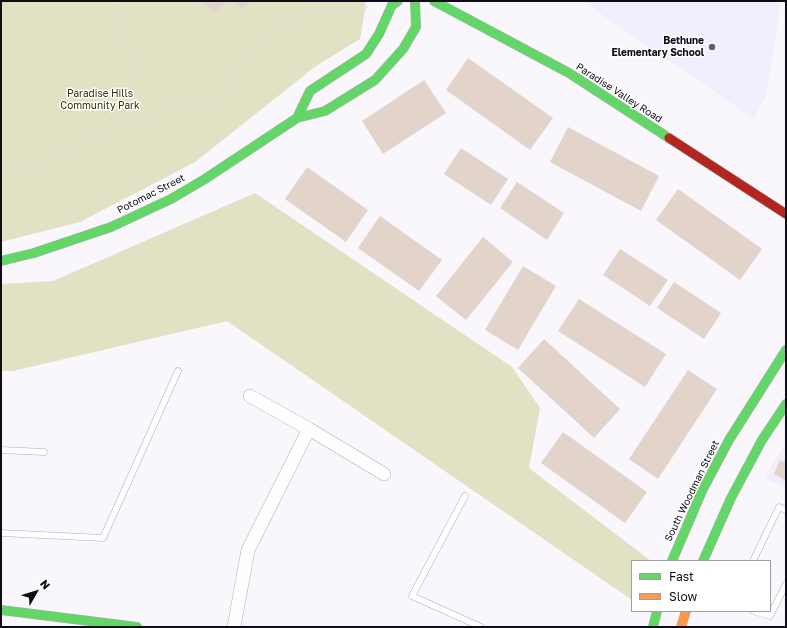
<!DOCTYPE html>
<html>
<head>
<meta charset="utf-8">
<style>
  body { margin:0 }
  #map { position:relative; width:787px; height:628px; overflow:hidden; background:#f9f7fc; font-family:"Golos Text",sans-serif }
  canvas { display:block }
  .frame { position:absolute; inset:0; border:2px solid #100c17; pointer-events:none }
  .legend { position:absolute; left:631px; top:560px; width:140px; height:52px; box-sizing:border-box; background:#fff; border:1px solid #9f9ea2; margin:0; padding:5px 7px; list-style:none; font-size:12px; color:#100c17 }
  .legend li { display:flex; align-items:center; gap:8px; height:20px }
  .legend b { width:20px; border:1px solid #9f9ea2 }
  .north { position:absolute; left:16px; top:572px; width:40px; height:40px; -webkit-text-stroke:3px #fff; paint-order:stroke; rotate:51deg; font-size:11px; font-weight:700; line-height:16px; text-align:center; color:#100c17 }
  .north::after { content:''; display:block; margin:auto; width:14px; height:18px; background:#100c17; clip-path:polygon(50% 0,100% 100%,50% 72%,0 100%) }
</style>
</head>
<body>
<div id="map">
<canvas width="787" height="628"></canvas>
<div class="frame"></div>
<ul class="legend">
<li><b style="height:5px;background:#63d668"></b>Fast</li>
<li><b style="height:5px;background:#ff974d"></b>Slow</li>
</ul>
<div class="north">N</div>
</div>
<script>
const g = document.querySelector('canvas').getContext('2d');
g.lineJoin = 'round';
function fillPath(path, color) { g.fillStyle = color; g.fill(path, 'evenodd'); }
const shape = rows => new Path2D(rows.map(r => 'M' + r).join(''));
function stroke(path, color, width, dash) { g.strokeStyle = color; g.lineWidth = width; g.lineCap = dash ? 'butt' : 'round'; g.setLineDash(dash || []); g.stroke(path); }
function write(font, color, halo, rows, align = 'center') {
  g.font = font + ' "Golos Text",sans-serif'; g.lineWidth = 3; g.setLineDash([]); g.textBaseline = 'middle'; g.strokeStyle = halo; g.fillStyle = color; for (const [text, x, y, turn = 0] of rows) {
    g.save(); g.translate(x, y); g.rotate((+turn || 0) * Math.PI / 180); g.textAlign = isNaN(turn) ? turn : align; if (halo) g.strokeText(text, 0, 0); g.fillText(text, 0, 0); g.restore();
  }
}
const built = shape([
  [582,1,781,1,767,93,754,119],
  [786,442,786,488,764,478]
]);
const green = shape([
  [1,1,364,1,366,4,360,39,316,66,195,162,80,222,1,242],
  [255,193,512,367,540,408,529,468,651,561,632,561,632,600,227,321,13,371,1,371,1,284,53,281]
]);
const building = shape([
  [204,1,228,1,214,13],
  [235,1,252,1,241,9],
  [468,58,553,118,530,150,446,90],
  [424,80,446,113,383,154,362,121],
  [568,127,659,176,641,211,550,162],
  [461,148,508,179,491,205,444,174],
  [307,167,368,210,346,242,285,199],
  [517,182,564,213,547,240,500,208],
  [678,189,762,249,740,280,656,220],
  [380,216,442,260,419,291,358,248],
  [483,237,513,262,466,320,436,296],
  [620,249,668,280,650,306,603,275],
  [523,266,556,286,518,350,485,330],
  [674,282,721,313,704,339,657,308],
  [579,299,666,354,645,387,558,331],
  [544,339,620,409,594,438,518,368],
  [688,370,717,389,658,479,629,459],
  [563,432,647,492,625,523,541,463],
  [786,459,786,481,774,474,780,460,784,462]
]);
const path = shape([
  [111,1,126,38,132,77,127,125],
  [1,170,39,166,149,114,165,111,204,112,223,99,230,79,239,58,259,40,283,25,312,12,332,10,363,14,369,4]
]);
const lane = shape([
  [1,450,44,452],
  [465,496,412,596,481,627],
  [1,533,103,538,178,371],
  [753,561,779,507,786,510],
  [753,611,770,616,786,584]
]);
const street = shape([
  [250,396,309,429],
  [234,627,248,550,309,429,384,474]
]);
const fast = shape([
  [434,1,569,73,669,138],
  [297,118,310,91,366,54,379,34,392,5,398,1],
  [1,261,34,253,111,227,171,199,205,179,297,118,325,111,375,80,403,49,416,27,415,1],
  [672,561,702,491,729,440,786,350],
  [703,561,731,498,762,440,786,404],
  [1,610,137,627],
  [653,627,657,611]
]);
const slow = shape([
  [681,627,686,611]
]);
const jam = shape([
  [669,138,786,214]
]);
const markers = [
  [712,47,4,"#625e67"]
];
const poiNames = [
  ["Bethune",704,41],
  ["Elementary School",704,53]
];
const streetNames = [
  ["Paradise Valley Road",619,93,33],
  ["Potomac Street",151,194,-27],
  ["South Woodman Street",692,491,-64]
];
const parkNames = [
  ["Paradise Hills",100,94],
  ["Community Park",100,106]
];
fillPath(built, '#f2eefe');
fillPath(green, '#e1e1c4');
fillPath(building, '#e2d3cb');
stroke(lane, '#afacb4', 7);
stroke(street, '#afacb4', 14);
stroke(fast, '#afacb4', 10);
stroke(slow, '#afacb4', 10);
stroke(jam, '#afacb4', 10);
stroke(path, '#dcdcdd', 2.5, [1, 3]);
stroke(lane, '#fefeff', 6);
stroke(street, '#fefeff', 13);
stroke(fast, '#63d668', 9);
stroke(slow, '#ff974d', 9);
stroke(jam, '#b3261e', 9);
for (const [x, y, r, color] of markers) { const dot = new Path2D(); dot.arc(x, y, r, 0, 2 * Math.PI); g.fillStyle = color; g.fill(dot); stroke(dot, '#fff', 1.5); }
write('bold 10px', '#100c17', '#fff', poiNames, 'right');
write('10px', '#100c17', '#fff', streetNames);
write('10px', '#31310b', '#fff', parkNames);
</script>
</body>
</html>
